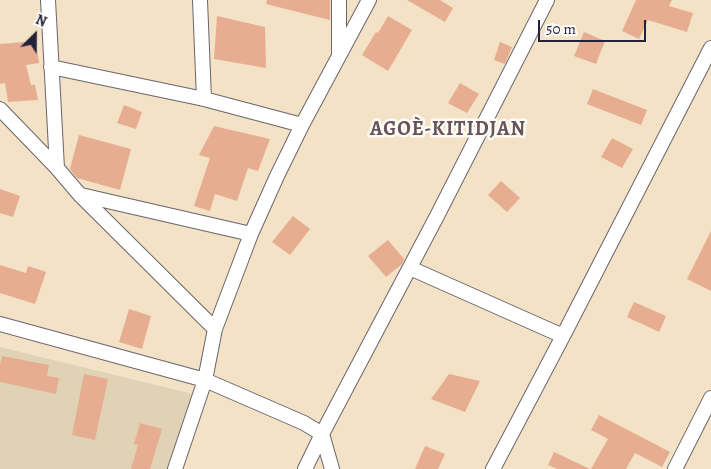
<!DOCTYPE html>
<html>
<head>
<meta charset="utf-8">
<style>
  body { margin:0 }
  #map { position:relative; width:711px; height:469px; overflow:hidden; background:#f3e2c5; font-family:Alegreya,serif }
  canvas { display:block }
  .north { position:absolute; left:10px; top:10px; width:50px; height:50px; -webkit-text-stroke:4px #fdfcf7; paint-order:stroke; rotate:23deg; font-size:14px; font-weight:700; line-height:20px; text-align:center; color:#22223b }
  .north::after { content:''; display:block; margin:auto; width:18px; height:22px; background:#22223b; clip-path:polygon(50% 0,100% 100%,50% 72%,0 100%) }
  .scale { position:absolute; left:538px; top:20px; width:108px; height:22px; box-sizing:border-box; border:2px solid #22223b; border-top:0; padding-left:6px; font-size:15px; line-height:18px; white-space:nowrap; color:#22223b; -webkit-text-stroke:4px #fdfcf7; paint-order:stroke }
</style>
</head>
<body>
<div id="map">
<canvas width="711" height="469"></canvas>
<div class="north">N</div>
<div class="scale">50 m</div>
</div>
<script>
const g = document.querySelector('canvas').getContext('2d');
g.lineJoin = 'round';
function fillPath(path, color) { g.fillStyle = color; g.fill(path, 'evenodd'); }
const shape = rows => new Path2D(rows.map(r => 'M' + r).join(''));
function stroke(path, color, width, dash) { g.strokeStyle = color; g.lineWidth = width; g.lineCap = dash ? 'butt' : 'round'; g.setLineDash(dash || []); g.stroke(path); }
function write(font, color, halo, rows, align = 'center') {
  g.font = font + ' Alegreya,serif'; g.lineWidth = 5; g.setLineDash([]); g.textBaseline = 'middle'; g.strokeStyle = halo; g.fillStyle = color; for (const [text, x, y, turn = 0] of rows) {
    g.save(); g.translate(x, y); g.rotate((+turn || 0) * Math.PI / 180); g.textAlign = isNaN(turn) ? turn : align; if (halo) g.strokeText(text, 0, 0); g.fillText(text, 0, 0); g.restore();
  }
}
const built = shape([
  [0,347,197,395,170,469,0,469]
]);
const building = shape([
  [267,0,330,0,330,20,266,4],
  [407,0,440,0,453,8,445,22],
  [636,0,672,0,669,6,693,13,687,32,648,20,639,39,622,31],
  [217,16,265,27,266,68,214,59],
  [388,16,412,30,388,71,362,55,376,32,378,33],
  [584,32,605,41,596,64,574,56],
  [36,41,39,63,26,65,31,85,35,85,38,100,8,102,5,83,0,84,0,44],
  [500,42,512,47,505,64,494,60],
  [460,83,479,94,467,113,448,103],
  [593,89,647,110,641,125,587,104],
  [124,105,142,112,136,129,117,123],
  [214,126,270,139,258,171,248,168,237,201,215,194,210,211,194,206,210,158,199,155],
  [79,135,131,149,120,190,77,178,70,169],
  [612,138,633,149,622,168,601,157],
  [501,181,520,198,507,212,488,195],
  [0,189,20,196,13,217,0,213],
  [293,216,310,229,290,255,272,242],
  [711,231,711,291,687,279],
  [388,240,404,259,402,264,386,277,368,256],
  [0,265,26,273,28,266,46,272,35,304,0,293],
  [634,302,666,316,659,332,627,317],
  [129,309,151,316,142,349,119,342],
  [2,356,49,365,47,376,59,378,56,394,0,382,0,365],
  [84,374,108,379,95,440,72,435],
  [449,374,480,381,465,412,431,399],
  [599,415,670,452,662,467,635,453,626,469,591,469,608,439,591,430],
  [140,423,162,429,150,469,131,469,138,445,134,444],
  [425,446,445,454,438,469,415,469],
  [554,452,590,469,557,469,548,465]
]);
const street = shape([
  [48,0,57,168],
  [200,0,204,99],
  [339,0,339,54],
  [51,67,204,99,302,125],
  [0,109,57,168,80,195,215,329],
  [81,195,251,234],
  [410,268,563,336],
  [0,324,205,380,304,423,322,434,332,469],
  [175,469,205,380,215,329,251,234,277,176,302,125,369,0],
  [305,469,322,434,437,216,547,0],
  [493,469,563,336,711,48],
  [675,469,711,398]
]);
const districtNames = [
  ["AGOÈ-KITIDJAN",448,130]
];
fillPath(built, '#e0d3b5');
fillPath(building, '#e7ad90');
stroke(street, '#6b656b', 16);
stroke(street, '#fff', 14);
g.letterSpacing = '1px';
write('bold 20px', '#675359', '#fdfcf7', districtNames);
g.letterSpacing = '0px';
</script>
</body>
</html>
